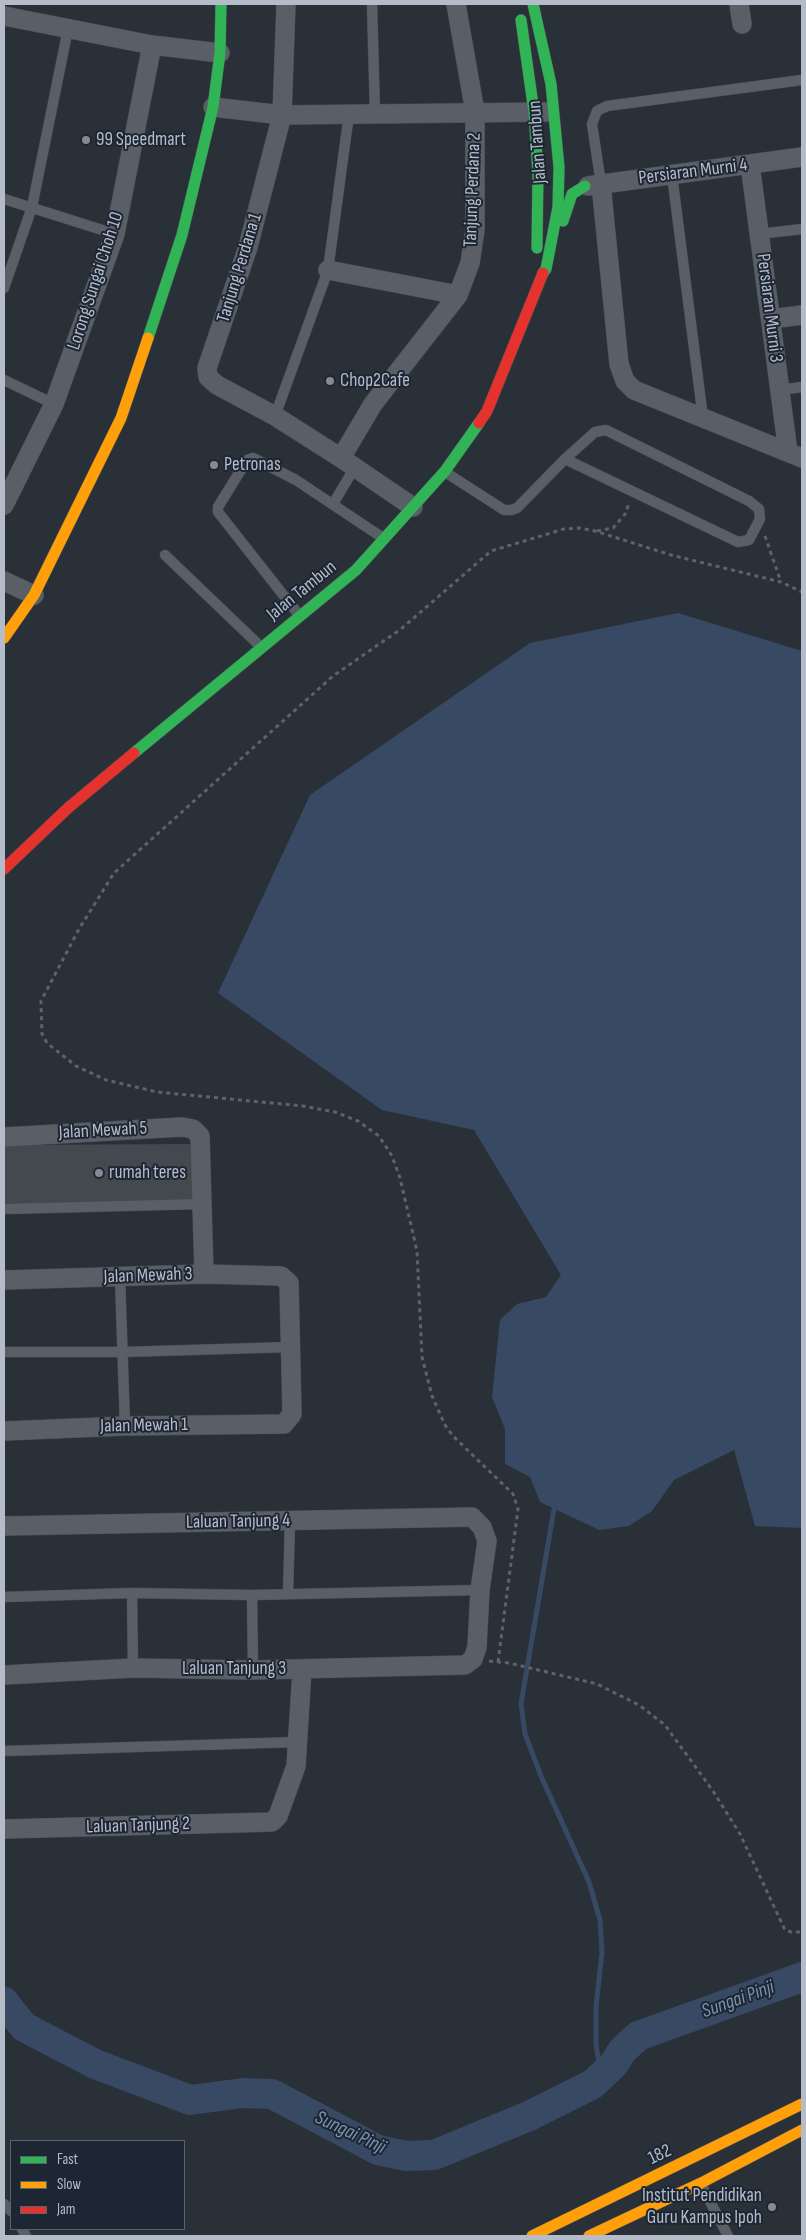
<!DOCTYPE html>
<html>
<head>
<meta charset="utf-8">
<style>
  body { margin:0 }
  #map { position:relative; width:806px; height:2240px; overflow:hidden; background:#2a3038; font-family:"Sofia Sans Condensed",sans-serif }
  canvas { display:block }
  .frame { position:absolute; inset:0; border:5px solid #b4bcc9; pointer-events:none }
  .legend { position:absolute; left:10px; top:2140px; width:175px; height:90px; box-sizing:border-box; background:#1d2633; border:1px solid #59626f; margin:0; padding:6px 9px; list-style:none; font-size:15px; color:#b4bcc9 }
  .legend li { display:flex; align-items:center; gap:10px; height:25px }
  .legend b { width:25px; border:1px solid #59626f }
</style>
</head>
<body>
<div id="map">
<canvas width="806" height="2240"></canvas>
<div class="frame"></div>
<ul class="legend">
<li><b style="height:6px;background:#30b455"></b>Fast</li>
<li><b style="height:6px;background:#ff9f0a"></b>Slow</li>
<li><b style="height:6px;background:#e5322d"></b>Jam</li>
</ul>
</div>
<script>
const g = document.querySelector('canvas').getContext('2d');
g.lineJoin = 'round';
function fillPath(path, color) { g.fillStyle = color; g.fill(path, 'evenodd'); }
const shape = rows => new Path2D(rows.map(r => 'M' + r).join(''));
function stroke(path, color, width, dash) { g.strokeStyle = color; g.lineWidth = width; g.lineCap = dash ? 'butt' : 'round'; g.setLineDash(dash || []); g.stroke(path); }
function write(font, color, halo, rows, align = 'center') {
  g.font = font + ' "Sofia Sans Condensed",sans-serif'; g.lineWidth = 4; g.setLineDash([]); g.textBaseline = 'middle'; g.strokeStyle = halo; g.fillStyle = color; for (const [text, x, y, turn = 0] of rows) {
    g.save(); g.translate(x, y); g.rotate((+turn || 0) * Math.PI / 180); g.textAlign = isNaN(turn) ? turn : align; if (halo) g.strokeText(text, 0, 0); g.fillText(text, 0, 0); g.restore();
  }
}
const water = shape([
  [678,613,802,651,802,1528,755,1526,734,1450,674,1480,652,1511,629,1526,599,1530,540,1502,530,1477,505,1464,505,1429,492,1397,500,1320,517,1304,546,1297,561,1275,474,1130,382,1110,218,993,310,795,530,643]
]);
const stream = shape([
  [554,1509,521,1704,525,1734,541,1776,589,1882,600,1920,602,1952,596,2007,596,2044,601,2077]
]);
const river = shape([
  [4,2002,24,2027,95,2064,190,2100,243,2093,272,2094,378,2150,406,2156,434,2155,529,2116,593,2084,614,2064,622,2051,638,2036,802,1977]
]);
const building = shape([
  [194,1144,196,1201,4,1204,4,1145]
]);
const path = shape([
  [597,531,613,528,626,513,629,502],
  [765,536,781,582],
  [489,1661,509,1663,597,1684,639,1705,665,1725,713,1791,740,1834,785,1930,791,1932,802,1932],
  [498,1662,518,1509,513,1494,453,1436,445,1425,432,1396,422,1357,417,1251,400,1178,392,1156,379,1136,358,1121,335,1112,303,1106,157,1092,106,1080,76,1066,47,1043,42,1034,41,1001,79,929,114,873,333,676,401,629,491,551,564,529,579,528,595,531,671,555,781,582,802,592]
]);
const lane = shape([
  [372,4,375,114],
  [672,175,703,418],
  [601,184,592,124,597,111,607,106,802,80],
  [4,199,115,234],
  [759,234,802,229],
  [4,288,32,207,68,29],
  [4,380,54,404],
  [780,390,802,387],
  [275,416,328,270,349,114],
  [445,472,504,510,511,510,517,508,565,459,595,432,606,430,749,501,759,509,760,519,749,540,738,542,565,459],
  [333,504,355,467],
  [165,555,260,646],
  [299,615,218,512,218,507,247,460,253,458,296,480,383,538],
  [4,1209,202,1204],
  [120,1277,125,1426],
  [4,1352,122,1352,291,1347],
  [132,1593,133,1668],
  [288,1594,290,1521],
  [252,1595,253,1670],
  [4,1597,132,1593,252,1595,480,1590],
  [4,1751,298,1742],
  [701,2184,728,2236],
  [4,2204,11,2211],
  [22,2229,26,2236]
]);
const street = shape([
  [286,4,282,115,248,247,207,368,208,377,217,385,275,416,341,458,413,507],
  [739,4,742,24],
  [4,16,152,45,220,53],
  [213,107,282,115,546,112],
  [750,164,788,452],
  [601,184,619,364,625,381,634,390,802,458],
  [588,186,802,157],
  [328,270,458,295],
  [771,319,802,315],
  [341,458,373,404,458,295,470,263,475,230,475,112,456,4],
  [4,505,54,404,115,234,152,45],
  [4,581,34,595],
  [4,1137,182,1127,193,1129,200,1136,204,1274],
  [4,1280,204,1274,281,1276,289,1283,292,1414,284,1424,125,1426,4,1431],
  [4,1526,472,1517,482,1527,487,1541,480,1590,477,1647,473,1659,465,1665,253,1670,133,1668,4,1675],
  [4,1829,272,1822,278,1816,296,1766,302,1670]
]);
const fast = shape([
  [533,4,551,84,559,167,558,207,546,269,543,273],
  [521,20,534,112,538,173,537,248],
  [563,221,572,194,585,186],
  [148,338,182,235,213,107,220,53,221,4],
  [134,753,356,570,445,471,479,423]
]);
const slow = shape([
  [4,638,34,595,121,418,148,338],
  [532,2236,802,2104],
  [589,2236,701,2183,802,2130]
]);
const jam = shape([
  [479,423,487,411,543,273],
  [4,869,68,808,134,753]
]);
const markers = [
  [86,140,5,"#848b96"],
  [330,381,5,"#848b96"],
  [214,465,5,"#848b96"],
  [99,1173,5,"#848b96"],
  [772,2207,5,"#848b96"]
];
const poiNames = [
  ["99 Speedmart",96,140],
  ["Chop2Cafe",340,381],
  ["Petronas",224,465],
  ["rumah teres",109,1173],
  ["Institut Pendidikan",762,2196,"right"],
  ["Guru Kampus Ipoh",762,2218,"right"]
];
const streetNames = [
  ["Jalan Tambun",538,142,-94],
  ["Persiaran Murni 4",693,172,-7],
  ["Tanjung Perdana 2",473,190,-88],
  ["Tanjung Perdana 1",240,268,-73],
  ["Lorong Sungai Choh 10",96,281,-72],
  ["Persiaran Murni 3",769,308,83],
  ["Jalan Tambun",302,591,-39],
  ["Jalan Mewah 5",103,1131,-3],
  ["Jalan Mewah 3",148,1276,-2],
  ["Jalan Mewah 1",144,1426,-1],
  ["Laluan Tanjung 4",238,1522,-1],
  ["Laluan Tanjung 3",234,1669],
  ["Laluan Tanjung 2",138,1826,-2],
  ["182",660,2155,-26]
];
const waterNames = [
  ["Sungai Pinji",738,2000,-20],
  ["Sungai Pinji",350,2133,25]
];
fillPath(water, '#384963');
stroke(stream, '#384963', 5);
stroke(river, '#384963', 30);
fillPath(building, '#444950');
stroke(lane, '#484c53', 11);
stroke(street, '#484c53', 20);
stroke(fast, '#484c53', 12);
stroke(slow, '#484c53', 12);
stroke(jam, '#484c53', 12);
stroke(path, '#5d636a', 3, [4, 4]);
stroke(lane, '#5a5e66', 10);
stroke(street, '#5a5e66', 19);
stroke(fast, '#30b455', 11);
stroke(slow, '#ff9f0a', 11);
stroke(jam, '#e5322d', 11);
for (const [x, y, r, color] of markers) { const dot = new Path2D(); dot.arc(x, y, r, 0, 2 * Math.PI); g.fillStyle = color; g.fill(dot); stroke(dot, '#1d2633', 2); }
write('19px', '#b4bcc9', '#1d2633', poiNames, 'left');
write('19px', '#b4bcc9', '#1d2633', streetNames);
write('italic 20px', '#7c92b1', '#1d2633', waterNames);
</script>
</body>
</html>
